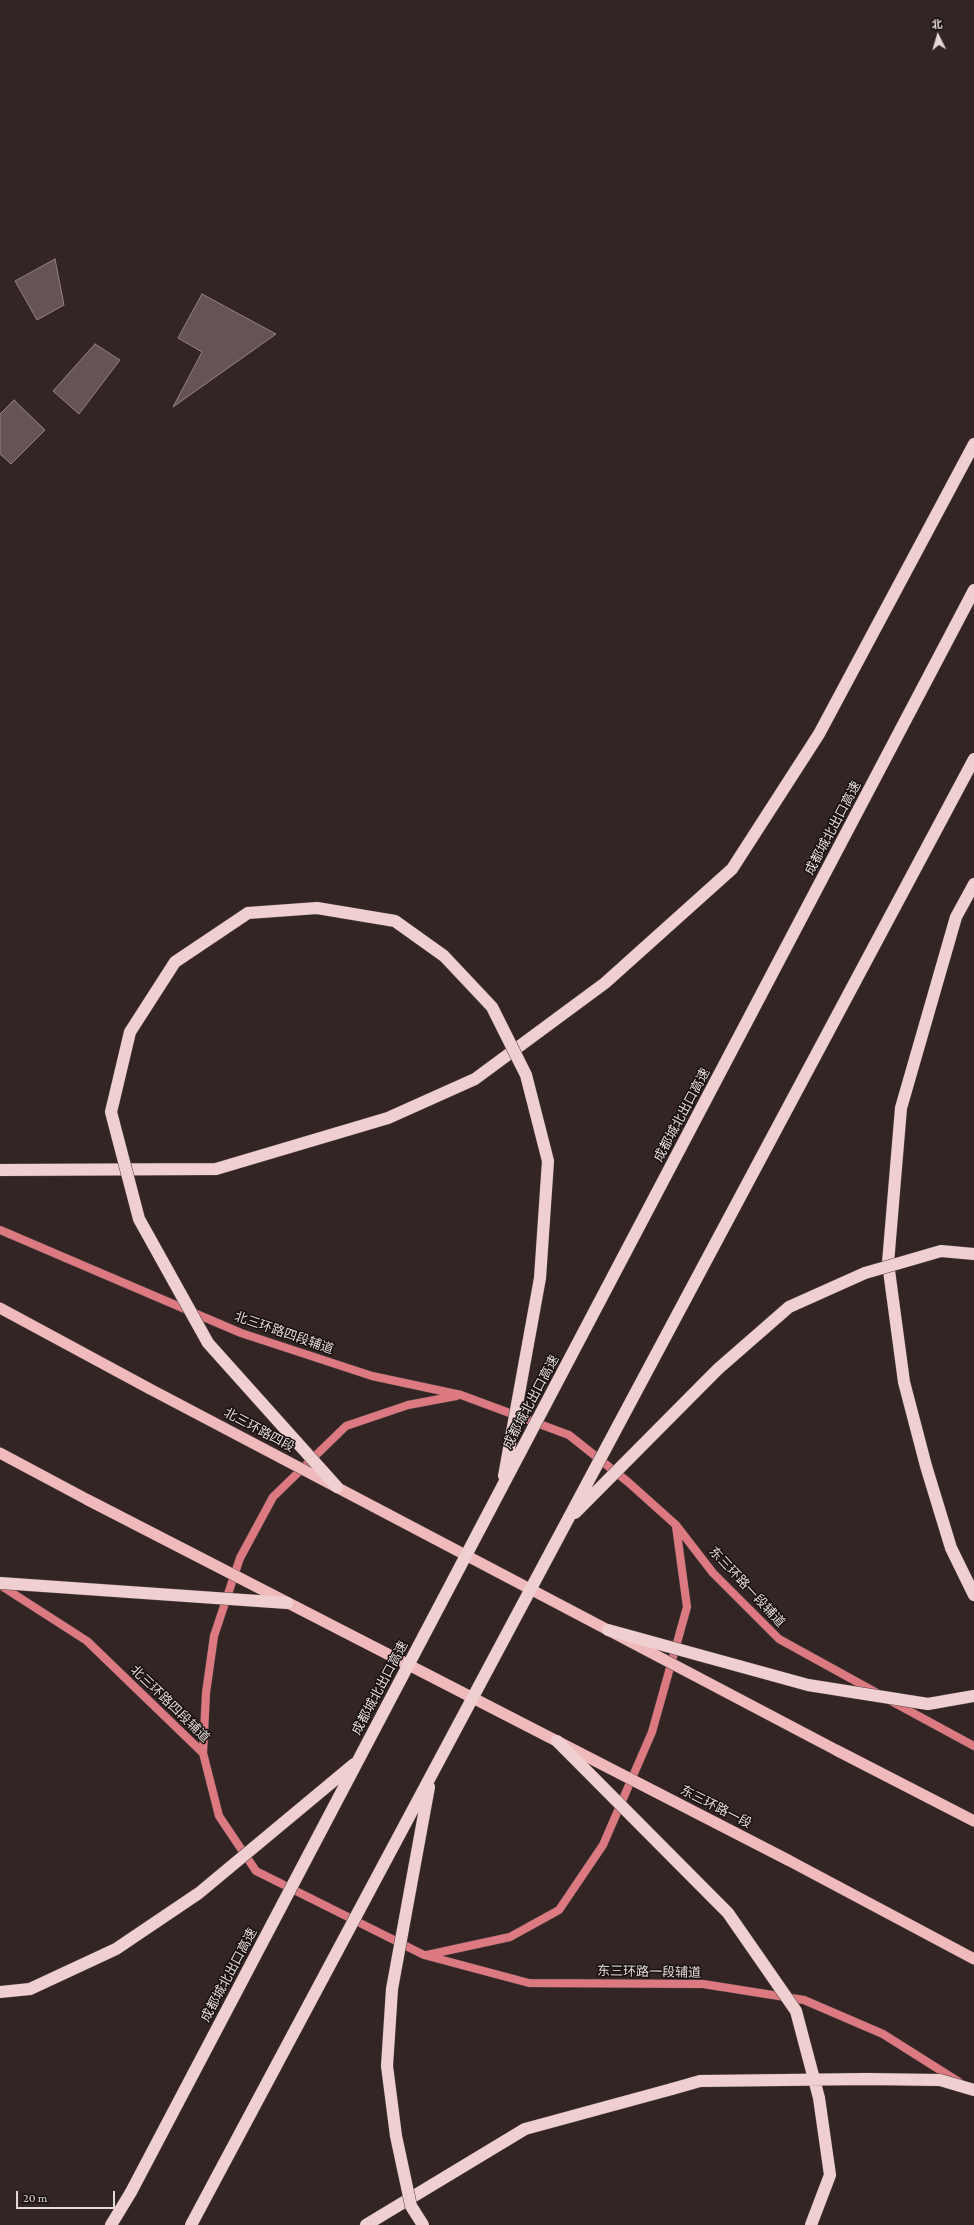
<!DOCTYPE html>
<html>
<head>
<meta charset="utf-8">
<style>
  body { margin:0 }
  #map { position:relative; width:974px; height:2225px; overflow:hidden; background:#342525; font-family:"Crimson Pro","Noto Sans SC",serif }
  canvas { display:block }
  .north { position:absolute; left:918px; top:16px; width:40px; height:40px; -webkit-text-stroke:3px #171010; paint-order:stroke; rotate:355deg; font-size:11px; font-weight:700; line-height:16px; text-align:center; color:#e4d9d9 }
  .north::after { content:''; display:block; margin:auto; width:14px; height:18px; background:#e4d9d9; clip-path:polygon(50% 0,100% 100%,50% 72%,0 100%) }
  .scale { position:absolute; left:16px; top:2191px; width:99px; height:18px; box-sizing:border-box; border:2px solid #e4d9d9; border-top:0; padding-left:5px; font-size:12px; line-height:14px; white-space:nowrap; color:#e4d9d9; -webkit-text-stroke:3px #171010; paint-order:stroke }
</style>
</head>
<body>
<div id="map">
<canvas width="974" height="2225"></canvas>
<div class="north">北</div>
<div class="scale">20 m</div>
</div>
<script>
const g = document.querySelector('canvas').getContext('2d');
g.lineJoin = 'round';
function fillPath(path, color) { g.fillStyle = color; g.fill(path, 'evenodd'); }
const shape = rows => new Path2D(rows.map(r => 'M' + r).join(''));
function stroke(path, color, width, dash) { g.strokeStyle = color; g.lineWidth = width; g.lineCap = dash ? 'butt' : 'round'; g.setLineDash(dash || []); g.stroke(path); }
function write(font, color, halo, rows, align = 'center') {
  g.font = font + ' "Crimson Pro","Noto Sans SC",serif'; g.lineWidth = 3; g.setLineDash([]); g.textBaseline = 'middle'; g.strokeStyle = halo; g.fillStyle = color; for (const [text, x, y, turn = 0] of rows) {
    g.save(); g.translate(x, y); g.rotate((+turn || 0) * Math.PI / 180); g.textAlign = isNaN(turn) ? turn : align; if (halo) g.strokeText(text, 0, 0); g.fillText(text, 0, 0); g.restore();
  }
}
const building = shape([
  [55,259,64,305,37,320,15,281,55,259],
  [202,294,276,334,173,407,202,352,178,338,202,294],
  [95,344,120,360,79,414,53,391,95,344],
  [14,400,45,430,11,464,0,454,0,414,14,400]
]);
const secondary = shape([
  [0,1230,241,1333,372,1376,461,1395,569,1435,628,1482,676,1525,713,1573,779,1639,877,1693],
  [0,1585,87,1641,203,1753,219,1816,256,1871,424,1955,529,1983,703,1984,804,2000,883,2034,959,2082],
  [891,1701,974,1746],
  [203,1753,206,1693,214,1636,240,1558,273,1497,346,1426,408,1405,456,1396],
  [427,1955,510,1937,559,1910,603,1845,652,1732,687,1607,676,1526]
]);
const trunk = shape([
  [0,1308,150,1389],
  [0,1453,88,1500],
  [836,1750,974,1821],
  [788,1860,974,1959]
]);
const motorway = shape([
  [974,884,956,917,901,1108,888,1263,904,1382,926,1466,951,1548,974,1595],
  [0,1170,216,1169,388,1118,475,1079,605,983,732,869,819,734,974,444],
  [111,2225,131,2192],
  [366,2225,525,2129,672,2089]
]);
const trunkBridge = shape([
  [150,1389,836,1750],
  [88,1500,788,1860]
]);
const motorwayBridge = shape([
  [337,1487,208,1343,139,1219,111,1112,130,1032,175,962,248,913,317,908,395,921,444,956,492,1007,526,1075,548,1161,540,1278,504,1476],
  [575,1513,718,1369,789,1307,865,1273,941,1251,974,1254],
  [0,1583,287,1603],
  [608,1630,808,1685,928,1704,974,1696],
  [557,1741,728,1913,796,2011,819,2098,830,2175,811,2225],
  [0,1992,30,1989,116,1949,199,1893,354,1764],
  [672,2089,700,2081,866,2079,940,2080,974,2090],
  [131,2192,974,590],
  [191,2225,974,759],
  [423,2225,411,2206,396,2136,387,2066,392,1989,429,1787]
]);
const streetNames = [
  ["成都城北出口高速",833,828,-62],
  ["成都城北出口高速",682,1115,-62],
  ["北三环路四段辅道",284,1333,19],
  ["成都城北出口高速",531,1402,-62],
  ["北三环路四段",259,1430,28],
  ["东三环路一段辅道",747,1587,47],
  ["成都城北出口高速",380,1688,-62],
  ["北三环路四段辅道",170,1704,44],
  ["东三环路一段",716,1807,27],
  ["东三环路一段辅道",649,1972,1],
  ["成都城北出口高速",229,1975,-62]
];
fillPath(building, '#665454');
stroke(building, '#958282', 1);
stroke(secondary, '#504242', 9);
stroke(trunk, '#504242', 12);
stroke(motorway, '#504242', 13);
stroke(secondary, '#dd7a81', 8);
stroke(trunk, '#f0babc', 11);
stroke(motorway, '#efcfd0', 12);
stroke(trunkBridge, '#504242', 12, []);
stroke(motorwayBridge, '#504242', 13, []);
stroke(trunkBridge, '#f0babc', 11);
stroke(motorwayBridge, '#efcfd0', 12);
write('13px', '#e4d9d9', '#171010', streetNames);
</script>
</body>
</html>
